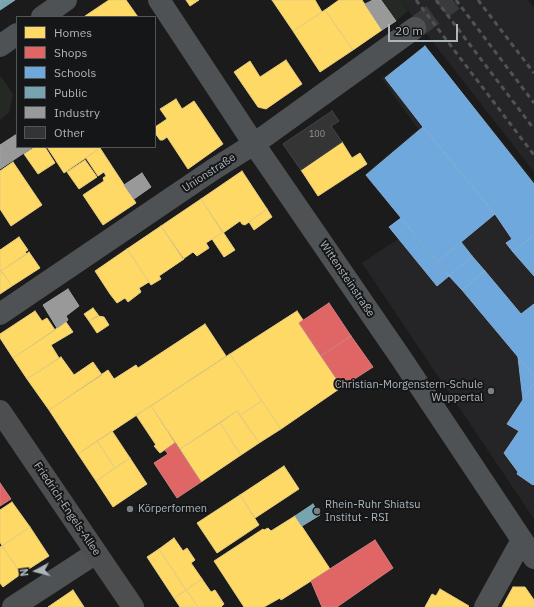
<!DOCTYPE html>
<html>
<head>
<meta charset="utf-8">
<style>
  body { margin:0 }
  #map { position:relative; width:534px; height:607px; overflow:hidden; background:#1b1b1b; font-family:"IBM Plex Sans",sans-serif }
  canvas { display:block }
  .legend { position:absolute; left:16px; top:16px; width:140px; height:132px; box-sizing:border-box; background:#151617; border:1px solid #525659; margin:0; padding:5px 7px; list-style:none; font-size:12px; color:#adb6bb }
  .legend li { display:flex; align-items:center; gap:8px; height:20px }
  .legend b { width:20px; border:1px solid #525659 }
  .north { position:absolute; left:16px; top:551px; width:40px; height:40px; -webkit-text-stroke:3px #151617; paint-order:stroke; rotate:263deg; font-size:11px; font-weight:700; line-height:16px; text-align:center; color:#adb6bb }
  .north::after { content:''; display:block; margin:auto; width:14px; height:18px; background:#adb6bb; clip-path:polygon(50% 0,100% 100%,50% 72%,0 100%) }
  .scale { position:absolute; left:388px; top:24px; width:70px; height:18px; box-sizing:border-box; border:2px solid #adb6bb; border-top:0; padding-left:5px; font-size:12px; line-height:14px; white-space:nowrap; color:#adb6bb; -webkit-text-stroke:3px #151617; paint-order:stroke }
</style>
</head>
<body>
<div id="map">
<canvas width="534" height="607"></canvas>
<ul class="legend">
<li><b style="height:11px;background:#ffd966"></b>Homes</li>
<li><b style="height:11px;background:#e06666"></b>Shops</li>
<li><b style="height:11px;background:#6fa8dc"></b>Schools</li>
<li><b style="height:11px;background:#76a5af"></b>Public</li>
<li><b style="height:11px;background:#999"></b>Industry</li>
<li><b style="height:11px;background:#343435"></b>Other</li>
</ul>
<div class="north">N</div>
<div class="scale">20 m</div>
</div>
<script>
const g = document.querySelector('canvas').getContext('2d');
g.lineJoin = 'round';
function fillPath(path, color) { g.fillStyle = color; g.fill(path, 'evenodd'); }
const shape = rows => new Path2D(rows.map(r => 'M' + r).join(''));
function stroke(path, color, width, dash) { g.strokeStyle = color; g.lineWidth = width; g.lineCap = dash ? 'butt' : 'round'; g.setLineDash(dash || []); g.stroke(path); }
function write(font, color, halo, rows, align = 'center') {
  g.font = font + ' "IBM Plex Sans",sans-serif'; g.lineWidth = 4; g.setLineDash([]); g.textBaseline = 'middle'; g.strokeStyle = halo; g.fillStyle = color; for (const [text, x, y, turn = 0] of rows) {
    g.save(); g.translate(x, y); g.rotate((+turn || 0) * Math.PI / 180); g.textAlign = isNaN(turn) ? turn : align; if (halo) g.strokeText(text, 0, 0); g.fillText(text, 0, 0); g.restore();
  }
}
const built = shape([
  [400,0,528,0,534,8,534,172],
  [426,47,534,181,534,519,362,263,398,239,389,227,401,217,364,175,418,129,381,78]
]);
const green = shape([
  [382,0,400,0,408,11,396,21],
  [0,75,13,94,9,113,0,120]
]);
const homes = shape([
  [109,0,126,0,138,17,86,17,85,16,109,0],
  [186,0,199,0,190,6,186,0],
  [272,0,315,0,322,12,293,31,272,0],
  [339,0,362,0,382,30,353,50,325,10,339,0],
  [325,10,353,50,320,72,293,31,325,10],
  [286,60,302,84,266,109,258,107,234,72,250,61,260,77,286,60],
  [176,99,182,109,194,101,223,144,188,169,167,137,163,140,160,140,155,133,155,127,167,119,160,109,176,99],
  [342,142,352,158,360,153,367,164,318,196,301,170,342,142],
  [35,147,45,147,55,163,38,174,24,154,35,147],
  [47,147,99,147,100,148,64,173,47,147],
  [100,148,136,203,103,225,83,195,104,181,103,178,106,176,104,172,98,176,86,158,100,148],
  [85,160,97,177,79,189,67,172,85,160],
  [13,162,42,205,11,226,0,209,0,171,13,162],
  [242,171,267,209,245,225,242,224,240,221,223,233,201,199,242,171],
  [201,199,223,232,206,243,209,248,197,256,193,252,183,259,161,226,201,199],
  [267,209,272,217,254,230,249,222,267,209],
  [161,226,184,259,159,276,161,279,151,285,127,249,161,226],
  [223,232,235,250,224,257,212,239,223,232],
  [19,237,28,250,25,252,27,254,1,271,0,269,0,250,19,237],
  [127,249,149,282,139,288,141,292,128,302,125,298,117,303,110,294,95,271,127,249],
  [29,252,40,268,12,286,1,271,29,252],
  [0,269,12,286,0,294,0,269],
  [93,308,99,316,89,321,84,314,93,308],
  [35,311,42,321,47,318,55,330,13,358,0,338,0,334,35,311],
  [297,311,303,320,299,323,342,387,281,429,230,354,297,311],
  [97,316,104,317,109,325,97,333,89,321,97,316],
  [66,322,73,332,51,345,59,358,27,379,13,358,66,322],
  [205,324,226,356,78,454,49,410,108,370,114,379,136,365,138,368,205,324],
  [230,354,262,401,240,415,237,411,180,449,151,406,230,354],
  [61,357,74,375,93,362,102,375,49,410,27,379,61,357],
  [262,401,281,429,259,443,240,415,262,401],
  [151,406,175,443,160,453,154,446,156,445,136,415,151,406],
  [237,411,259,443,241,455,220,423,237,411],
  [220,423,241,455,201,482,180,449,220,423],
  [112,431,130,458,115,468,97,441,112,431],
  [97,441,115,468,96,481,78,454,97,441],
  [130,458,147,484,113,507,96,481,130,458],
  [284,466,299,489,255,518,240,495,284,466],
  [240,495,259,525,217,553,197,523,240,495],
  [12,502,30,527,2,546,0,542,0,510,12,502],
  [295,516,330,569,281,600,280,598,264,607,244,607,214,561,263,529,264,530,268,528,271,531,295,516],
  [30,527,49,556,21,574,2,546,30,527],
  [174,538,183,551,187,548,195,560,191,563,202,579,186,590,159,549,174,538],
  [2,546,21,574,3,587,0,583,0,547,2,546],
  [159,549,186,590,174,598,147,557,159,549],
  [202,579,211,592,215,590,224,604,221,607,198,607,186,590,202,579],
  [513,587,525,587,534,600,534,607,502,607,513,587],
  [440,589,469,606,468,607,425,607,432,594,436,596,440,589],
  [73,590,84,607,48,607,73,590],
  [186,590,198,607,180,607,174,598,186,590]
]);
const shops = shape([
  [329,303,351,336,321,356,299,323,329,303],
  [351,336,373,367,342,387,321,356,351,336],
  [175,443,201,482,177,498,154,463,168,454,165,450,175,443],
  [0,483,11,499,0,506,0,483],
  [375,540,393,568,337,607,322,607,311,581,375,540]
]);
const schools = shape([
  [425,46,534,184,534,235,513,252,506,243,512,239,495,214,423,127,385,78,425,46],
  [423,127,495,214,437,262,366,175,423,127],
  [401,218,449,276,437,286,389,227,401,218],
  [534,235,534,276,513,252,534,235],
  [461,242,472,256,449,276,437,262,461,242],
  [472,256,485,271,462,290,449,276,472,256],
  [485,271,521,314,534,304,534,376,462,290,485,271],
  [518,357,534,376,534,383,523,400,518,357],
  [534,383,534,484,533,485,517,474,518,472,504,453,519,431,507,424,534,383]
]);
const public = shape([
  [0,0,15,0,0,10,0,0],
  [313,504,320,515,302,526,295,516,313,504]
]);
const industry = shape([
  [373,0,381,0,396,21,382,30,365,4,373,0],
  [17,134,17,147,33,147,0,169,0,145,17,134],
  [142,173,151,187,134,199,124,185,142,173],
  [68,289,79,306,66,316,68,320,57,328,43,305,68,289]
]);
const building = shape([
  [332,111,339,121,331,126,342,142,301,170,283,144,332,111]
]);
const minorTunnel = shape([
  [415,28,453,0]
]);
const minor = shape([
  [159,0,254,144,401,358,534,558],
  [42,17,66,0],
  [0,46,17,34],
  [0,314,214,169,254,144,415,28],
  [13,607,96,553],
  [485,607,522,540]
]);
const major = shape([
  [0,411,133,607]
]);
const rail = shape([
  [416,0,534,155],
  [436,0,534,129],
  [456,0,534,103],
  [478,0,534,73]
]);
const markers = [
  [491,391,4,"#7a8083"],
  [130,509,4,"#7a8083"],
  [317,511,4,"#7a8083"]
];
const numberNames = [
  ["100",317,134]
];
const streetNames = [
  ["Unionstraße",209,173,-33],
  ["Wittensteinstraße",347,279,56],
  ["Friedrich-Engels-Allee",67,509,56]
];
const poiNames = [
  ["Christian-Morgenstern-Schule",483,385,"right"],
  ["Wuppertal",483,398,"right"],
  ["Rhein-Ruhr Shiatsu",325,505],
  ["Institut - RSI",325,518],
  ["Körperformen",138,509]
];
fillPath(built, '#252527');
fillPath(green, '#242a23');
fillPath(homes, '#ffd966');
stroke(homes, '#e6ce80', 1);
fillPath(shops, '#e06666');
stroke(shops, '#d17e80', 1);
fillPath(schools, '#6fa8dc');
stroke(schools, '#82acd2', 1);
fillPath(public, '#76a5af');
stroke(public, '#86aab3', 1);
fillPath(industry, '#999');
stroke(industry, '#9fa2a3', 1);
fillPath(building, '#343435');
stroke(building, '#434647', 1);
stroke(minorTunnel, '#383a3b', 22, [22, 11]);
stroke(minor, '#4f5254', 22);
stroke(major, '#4c4e50', 22);
stroke(rail, '#505253', 3, [5, 4]);
for (const [x, y, r, color] of markers) { const dot = new Path2D(); dot.arc(x, y, r, 0, 2 * Math.PI); g.fillStyle = color; g.fill(dot); stroke(dot, '#151617', 1.5); }
write('9px', '#8f969a', null, numberNames);
write('11px', '#adb6bb', '#151617', streetNames);
write('11px', '#adb6bb', '#151617', poiNames, 'left');
</script>
</body>
</html>
